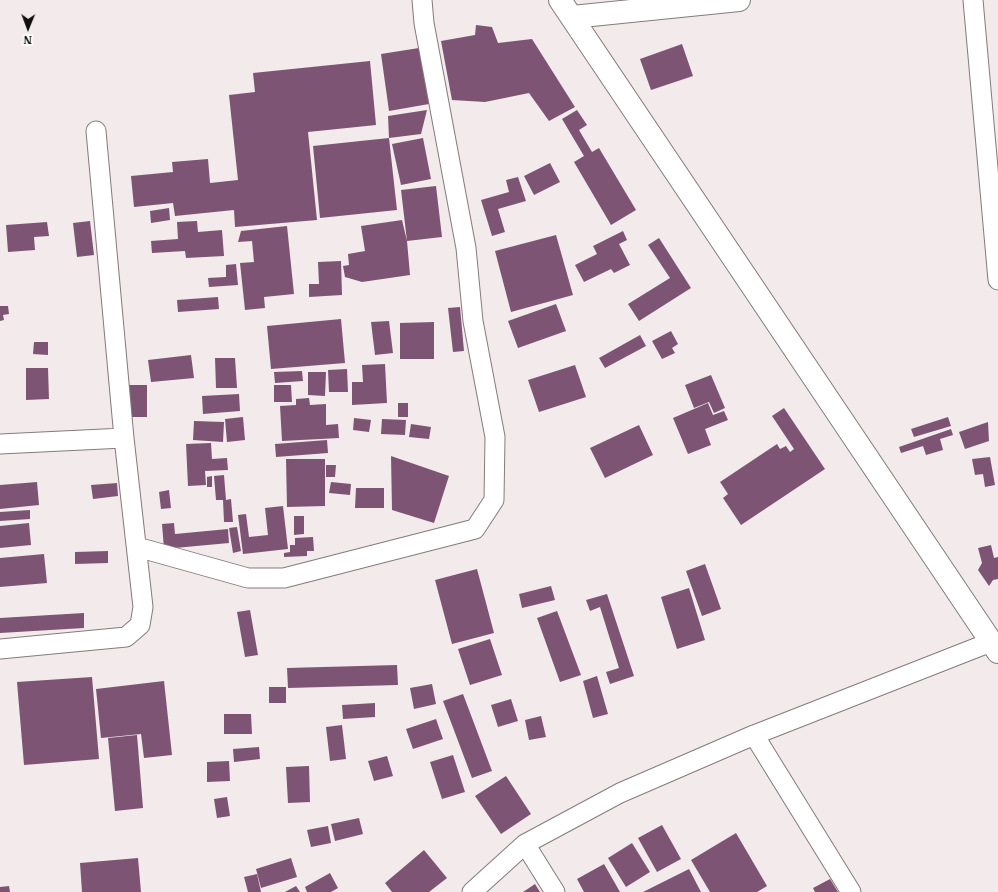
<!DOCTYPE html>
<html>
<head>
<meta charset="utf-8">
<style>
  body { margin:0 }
  #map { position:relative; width:998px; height:892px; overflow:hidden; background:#f3eaeb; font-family:"IBM Plex Serif",serif }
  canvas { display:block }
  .north { position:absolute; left:8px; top:8px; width:40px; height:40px; -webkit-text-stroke:3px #fff; paint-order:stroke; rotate:181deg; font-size:11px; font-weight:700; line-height:16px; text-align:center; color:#110e0f }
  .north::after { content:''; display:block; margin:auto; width:14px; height:18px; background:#110e0f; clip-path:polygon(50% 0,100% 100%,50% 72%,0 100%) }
</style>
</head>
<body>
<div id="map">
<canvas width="998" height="892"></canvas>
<div class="north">N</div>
</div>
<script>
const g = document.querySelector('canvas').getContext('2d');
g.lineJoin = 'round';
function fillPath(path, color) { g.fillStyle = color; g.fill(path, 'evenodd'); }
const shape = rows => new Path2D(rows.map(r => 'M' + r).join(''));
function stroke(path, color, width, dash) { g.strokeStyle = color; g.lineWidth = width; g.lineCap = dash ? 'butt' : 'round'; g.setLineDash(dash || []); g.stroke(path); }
const building = shape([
  [476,25,492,27,498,43,532,39,575,107,549,121,529,93,485,102,452,100,441,41,475,35],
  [682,44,693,76,651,90,640,59],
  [419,48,429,104,389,111,381,54],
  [370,61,376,125,308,132,317,220,235,227,234,210,175,216,173,203,134,207,131,176,173,172,172,162,208,159,210,183,238,180,229,95,255,92,253,73],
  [427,110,421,134,389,138,397,210,320,218,313,146,389,138,388,116],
  [577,110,587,125,579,130,592,152,599,148,636,210,611,225,574,162,584,156,562,119],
  [423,138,431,179,401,185,392,144],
  [550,163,560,182,534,195,524,176],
  [518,177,526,201,498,209,505,232,492,236,481,200,509,192,506,180],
  [436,186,442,237,407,241,401,190],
  [169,208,170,220,151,223,150,211],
  [402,220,407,241,410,275,362,282,345,277,343,266,349,265,348,254,365,251,361,226],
  [90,221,94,255,77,257,73,223],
  [197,221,198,232,222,230,224,256,186,258,185,251,152,253,151,241,178,239,177,222],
  [47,222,49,236,34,237,35,250,8,252,6,225],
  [287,226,294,294,264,297,265,308,245,310,240,263,254,262,252,241,238,242,241,231],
  [623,231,627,240,619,244,630,265,614,273,611,269,584,282,575,265,597,254,593,246],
  [556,235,573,295,511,312,495,251],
  [659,238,691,288,639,321,628,304,670,278,648,245],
  [341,261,342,295,309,297,309,284,319,284,318,262],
  [236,264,238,285,209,287,208,278,226,277,226,265],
  [218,297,219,309,178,312,177,300],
  [556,304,566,331,518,348,508,321],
  [0,306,8,306,9,314,3,315,4,320,0,321],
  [460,307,464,351,453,352,448,308],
  [341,319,345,363,271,369,267,326],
  [389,321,393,353,375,355,371,322],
  [434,322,434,359,400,359,400,323],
  [671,331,678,344,672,348,675,353,662,359,652,341],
  [640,335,646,346,605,368,599,358],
  [34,342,48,342,48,355,33,354],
  [191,355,194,378,151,382,148,360],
  [215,358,235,358,237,388,216,388],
  [385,364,387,403,352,405,352,382,363,382,362,365],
  [575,365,586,397,539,412,528,380],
  [26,368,48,368,49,399,26,400],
  [347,369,348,392,329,392,328,370],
  [302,371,303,381,275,383,274,372],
  [308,372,326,372,325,396,308,395],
  [711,375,725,408,714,413,709,402,694,408,685,385],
  [126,385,147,385,147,417,126,417],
  [274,385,291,385,292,402,274,402],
  [239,394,240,411,203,414,202,396],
  [309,398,310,405,326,404,326,425,338,424,339,438,282,441,280,406,296,405,296,399],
  [398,403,408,403,408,417,398,417],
  [708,403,713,415,724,411,728,420,705,429,711,445,688,454,673,418],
  [784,408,825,469,741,525,723,498,728,494,720,482,777,444,780,449,786,446,790,452,794,449,772,416],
  [243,417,245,440,227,442,225,419],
  [948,417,951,426,914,437,911,429],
  [354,418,371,420,369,432,353,430],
  [382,419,406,420,405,435,381,434],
  [194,421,224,422,223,442,193,440],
  [988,422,989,441,965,449,959,432],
  [411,424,431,427,429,439,409,437],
  [639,425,653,455,605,478,590,448],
  [951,429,953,435,940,439,943,450,926,455,923,446,901,453,899,447],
  [327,440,328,453,276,457,275,444],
  [211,443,212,459,227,458,228,470,205,471,206,485,188,486,186,444],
  [391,456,449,476,434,523,392,510],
  [990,457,995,485,985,487,983,474,975,475,972,459],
  [286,459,325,459,325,506,287,507],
  [326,465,336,465,335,477,326,477],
  [224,475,226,500,231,499,233,522,224,522,223,500,216,500,214,476],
  [212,476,212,487,207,487,207,477],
  [37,482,39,505,0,509,0,485],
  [331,482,351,484,350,495,329,493],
  [117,483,118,496,93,499,91,485],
  [356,488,384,488,384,508,355,508],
  [169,490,171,508,161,509,159,492],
  [283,506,288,549,243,554,238,515,246,514,249,537,268,535,265,508],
  [30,510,30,519,0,521,0,512],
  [294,516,304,516,304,534,294,535],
  [29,523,31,545,0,548,0,526],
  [174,523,175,534,228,529,229,543,164,549,162,524],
  [237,527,241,551,233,553,229,528],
  [313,537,314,551,307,551,307,556,284,557,284,553,290,552,290,545,295,545,295,538],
  [991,545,994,558,998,557,998,579,993,580,989,586,978,570,982,563,978,548],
  [108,551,108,563,75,564,75,552],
  [44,554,47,583,0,587,0,558],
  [705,564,721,609,702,616,686,571],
  [477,569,494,633,452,644,435,580],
  [551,586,555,600,522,608,519,594],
  [689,588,705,640,677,649,661,597],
  [607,594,634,676,610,684,606,672,619,668,600,607,590,611,586,600],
  [250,610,258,655,245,657,237,612],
  [557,611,581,675,560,682,537,618],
  [84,613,84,628,0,633,0,618],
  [490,639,502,675,470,685,458,649],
  [397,665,398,685,288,688,287,668],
  [597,676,608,714,593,718,583,681],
  [92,677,99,759,24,765,17,682],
  [164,681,172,755,144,758,141,734,101,738,96,689],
  [432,684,436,704,414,709,410,688],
  [269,687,286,687,286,703,269,703],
  [463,694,492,771,472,778,443,701],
  [511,699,518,721,498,727,491,705],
  [375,703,375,717,343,719,342,705],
  [224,714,251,714,252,734,224,734],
  [541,716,546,737,529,740,525,720],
  [436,719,443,739,413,749,406,729],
  [342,725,346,759,330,761,326,727],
  [137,735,143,808,115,811,108,738],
  [259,747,260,759,234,762,233,749],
  [453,755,465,792,442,799,430,762],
  [387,756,393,776,374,781,368,761],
  [229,761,230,781,207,782,207,762],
  [309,766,310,802,288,803,286,767],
  [506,776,531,814,501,834,475,796],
  [227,797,230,816,217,818,214,799],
  [359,818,363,834,335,841,331,824],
  [662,825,681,859,657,872,638,838],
  [328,826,331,843,311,847,307,830],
  [736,833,767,886,757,892,710,892,691,860],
  [632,843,650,872,626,887,608,858],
  [424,850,447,878,429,892,392,892,385,883],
  [138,858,141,892,82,892,80,863],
  [291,858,297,877,261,888,256,869],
  [604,864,620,892,584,892,577,879],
  [689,869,701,892,643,892],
  [330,873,338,888,331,892,307,892,305,887],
  [257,874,261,892,248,892,244,877],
  [830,879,838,892,815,892,813,888],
  [535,884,540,892,523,892],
  [9,886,10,892,0,892,0,887],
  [296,886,300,892,285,892]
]);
const minor = shape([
  [973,0,998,280],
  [0,444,124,438],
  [137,547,248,578,284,578,475,529,494,500,495,437,473,321,466,248,424,23,422,0],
  [0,649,126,637,140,625,143,607,124,438,96,131],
  [754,735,851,892],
  [525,844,555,892],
  [472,892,525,844,620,793,754,735,991,642]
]);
const secondary = shape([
  [560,0,998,652],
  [572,17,739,0]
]);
fillPath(building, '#7e5475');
stroke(minor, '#847b7c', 21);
stroke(secondary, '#847b7c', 24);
stroke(minor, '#fff', 19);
stroke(secondary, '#fff', 22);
</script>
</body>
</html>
